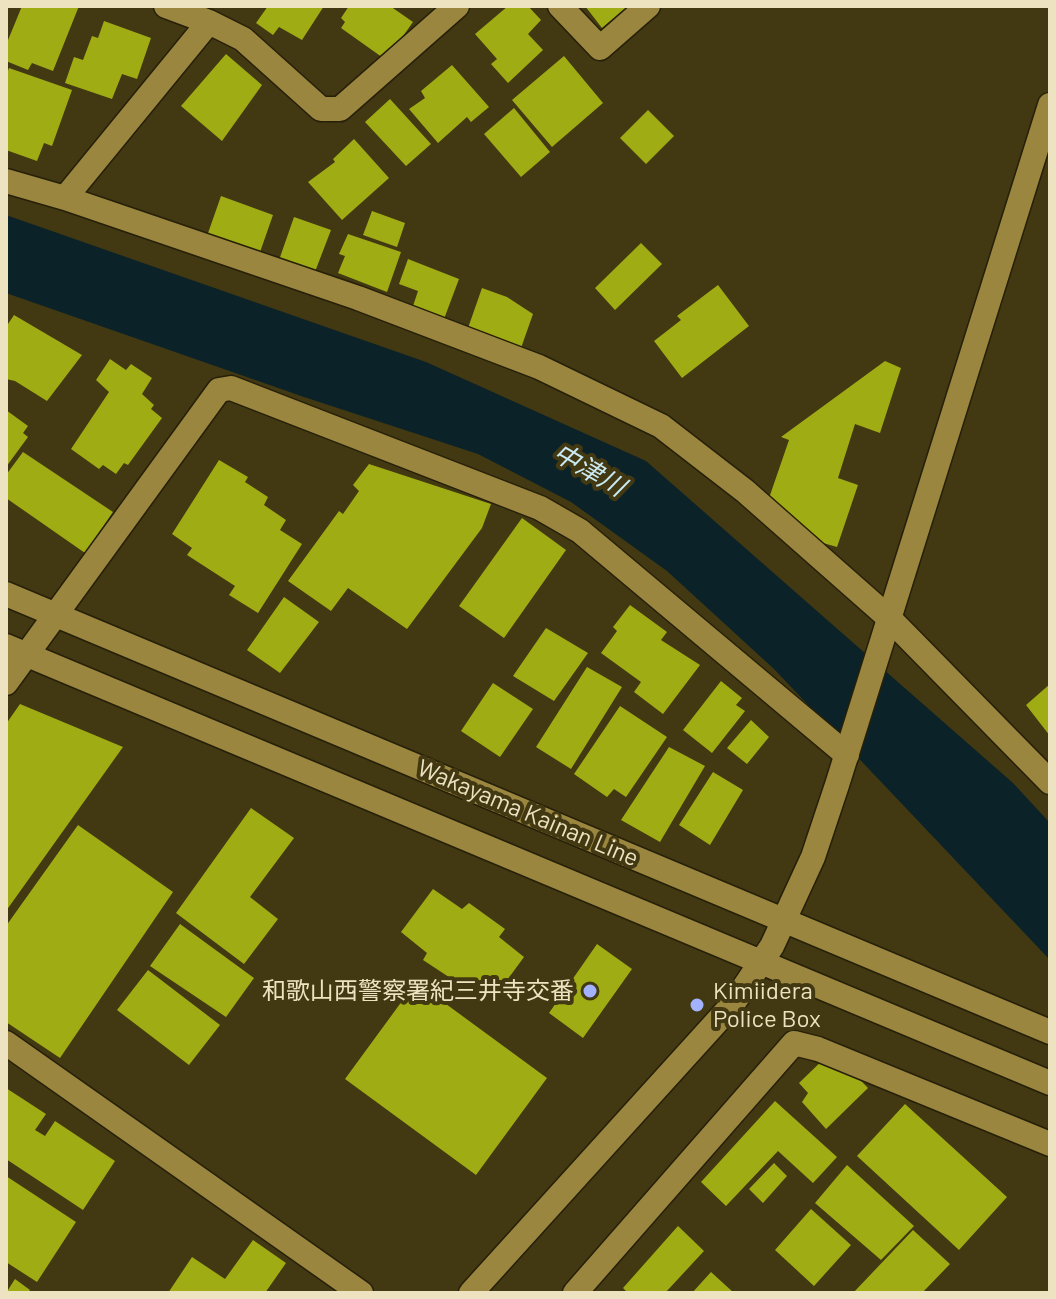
<!DOCTYPE html>
<html>
<head>
<meta charset="utf-8">
<style>
  body { margin:0 }
  #map { position:relative; width:1056px; height:1299px; overflow:hidden; background:#423812; font-family:Barlow,sans-serif }
  canvas { display:block }
  .frame { position:absolute; inset:0; border:8px solid #ede3c0; pointer-events:none }
</style>
</head>
<body>
<div id="map">
<canvas width="1056" height="1299"></canvas>
<div class="frame"></div>
</div>
<script>
const g = document.querySelector('canvas').getContext('2d');
g.lineJoin = 'round';
function fillPath(path, color) { g.fillStyle = color; g.fill(path, 'evenodd'); }
const shape = rows => new Path2D(rows.map(r => 'M' + r).join(''));
function stroke(path, color, width, dash) { g.strokeStyle = color; g.lineWidth = width; g.lineCap = dash ? 'butt' : 'round'; g.setLineDash(dash || []); g.stroke(path); }
function write(font, color, halo, rows, align = 'center') {
  g.font = font + ' Barlow,"Noto Sans JP",sans-serif'; g.lineWidth = 8; g.setLineDash([]); g.textBaseline = 'middle'; g.strokeStyle = halo; g.fillStyle = color; for (const [text, x, y, turn = 0] of rows) {
    g.save(); g.translate(x, y); g.rotate((+turn || 0) * Math.PI / 180); g.textAlign = isNaN(turn) ? turn : align; if (halo) g.strokeText(text, 0, 0); g.fillText(text, 0, 0); g.restore();
  }
}
const water = shape([
  [6,215,426,362,646,461,1013,783,1050,823,1050,960,774,669,667,571,571,502,478,454,304,397,6,293]
]);
const building = shape([
  [22,6,79,6,53,71,32,63,28,70,6,61,6,45],
  [268,6,324,6,302,40,279,27,273,35,256,23],
  [349,6,390,6,413,22,386,60,341,28,345,22,341,18],
  [508,6,528,6,541,20,528,34,543,50,508,83,491,64,497,59,475,34],
  [585,6,628,6,602,28],
  [104,21,151,38,137,79,122,74,112,99,65,83,74,57,83,60,92,36,98,38],
  [226,54,262,85,222,141,181,106],
  [564,56,603,103,552,147,512,100],
  [452,65,489,107,471,122,467,117,438,143,409,109,425,98,421,91],
  [9,68,72,90,52,146,44,143,37,161,6,150,6,76],
  [390,99,431,144,406,166,365,122],
  [514,108,550,152,521,177,484,134],
  [648,110,674,136,646,164,620,138],
  [354,139,389,178,342,220,308,182,335,162,333,159],
  [221,196,273,215,259,255,207,236],
  [372,211,405,223,397,247,363,235],
  [294,217,331,230,313,277,278,263],
  [348,234,401,252,387,292,338,273,345,256,339,254],
  [641,243,662,264,615,310,595,288],
  [408,259,459,279,444,319,413,306,418,291,399,284],
  [718,285,749,326,682,378,654,341,681,320,677,316],
  [482,288,507,297,533,314,521,348,468,328],
  [14,315,82,355,47,401,15,381,6,379,6,327],
  [110,359,126,370,131,364,152,378,142,394,154,405,151,409,162,418,128,465,124,463,116,474,103,465,99,469,71,449,109,392,96,380],
  [885,361,901,368,880,433,855,424,838,478,858,485,837,547,816,541,768,501,789,440,781,437],
  [6,410,28,426,23,433,28,437,6,467],
  [23,452,113,512,85,553,6,498,6,475],
  [219,460,248,477,245,482,268,497,264,505,286,520,280,530,302,544,258,613,229,595,235,586,187,555,192,548,172,534],
  [369,464,491,504,482,528,407,629,348,588,331,611,288,581,339,511,343,514,359,491,353,485],
  [522,518,566,550,504,638,459,606],
  [284,597,319,622,280,673,247,650],
  [630,605,667,632,661,640,700,665,663,714,634,692,641,682,601,653,617,631,613,627],
  [546,628,588,653,554,701,513,676],
  [587,667,622,687,571,769,536,747],
  [721,681,742,698,736,705,745,711,712,753,683,730],
  [493,683,533,709,500,757,461,731],
  [1050,684,1050,736,1026,705],
  [20,704,123,747,6,911,6,724],
  [620,706,667,737,626,797,614,789,607,797,574,774],
  [751,720,769,737,747,764,727,748],
  [669,747,705,766,660,842,621,820],
  [713,772,743,790,710,845,679,825],
  [251,808,294,838,250,897,278,919,244,964,176,913],
  [78,825,173,892,60,1058,6,1022,6,926],
  [433,889,462,909,469,903,505,929,499,937,524,957,494,998,465,979,461,985,423,960,427,953,401,932],
  [180,924,254,978,226,1017,150,966],
  [597,944,632,969,583,1038,549,1013],
  [148,970,220,1025,189,1065,117,1010],
  [416,982,547,1078,476,1175,345,1079],
  [832,1051,868,1088,826,1129,802,1102,808,1093,799,1083],
  [6,1088,46,1114,35,1130,45,1136,55,1121,115,1161,83,1210,6,1159],
  [775,1101,837,1157,813,1183,778,1151,726,1206,701,1182],
  [905,1104,1007,1197,959,1250,857,1156],
  [774,1163,787,1176,763,1203,749,1189],
  [847,1165,914,1226,881,1260,815,1203],
  [6,1176,76,1222,37,1282,6,1262],
  [811,1209,851,1245,814,1286,775,1250],
  [678,1226,704,1251,665,1293,628,1293,623,1288],
  [913,1230,950,1264,922,1293,853,1293],
  [253,1240,286,1263,265,1293,168,1293,192,1257,225,1279],
  [711,1272,734,1293,692,1293],
  [15,1279,30,1290,28,1293,6,1293]
]);
const street = shape([
  [560,6,600,48,648,6],
  [209,22,243,39,321,109,340,109,457,6],
  [6,181,65,198,358,298,539,367,661,426,745,491,889,618,1050,782],
  [65,198,209,22,166,6],
  [6,683,219,390,231,388,540,508,580,531,847,755],
  [6,1043,361,1293],
  [575,1293,794,1043,818,1049,1050,1144]
]);
const secondary = shape([
  [6,594,1050,1032],
  [6,646,1050,1083],
  [471,1293,732,1005,772,946,813,857,837,785,1050,105]
]);
const markers = [
  [590,991,8,"#a2b2fd"],
  [697,1005,8,"#a2b2fd"]
];
const streetNames = [
  ["Wakayama Kainan Line",528,813,23]
];
const poiNames = [
  ["和歌山西警察署紀三井寺交番",574,991],
  ["Kimiidera",713,991,"left"],
  ["Police Box",713,1019,"left"]
];
const waterNames = [
  ["中津川",589,470,30]
];
fillPath(water, '#0b2328');
fillPath(building, '#a0ac14');
stroke(street, '#262009', 27);
stroke(secondary, '#262009', 27);
stroke(street, '#9a863f', 24);
stroke(secondary, '#9a863f', 24);
for (const [x, y, r, color] of markers) { const dot = new Path2D(); dot.arc(x, y, r, 0, 2 * Math.PI); g.fillStyle = color; g.fill(dot); stroke(dot, '#423812', 3); }
write('24px', '#ede3c0', '#423812', streetNames);
write('24px', '#ede3c0', '#423812', poiNames, 'right');
write('italic 26px', '#c9eaf3', '#423812', waterNames);
</script>
</body>
</html>
